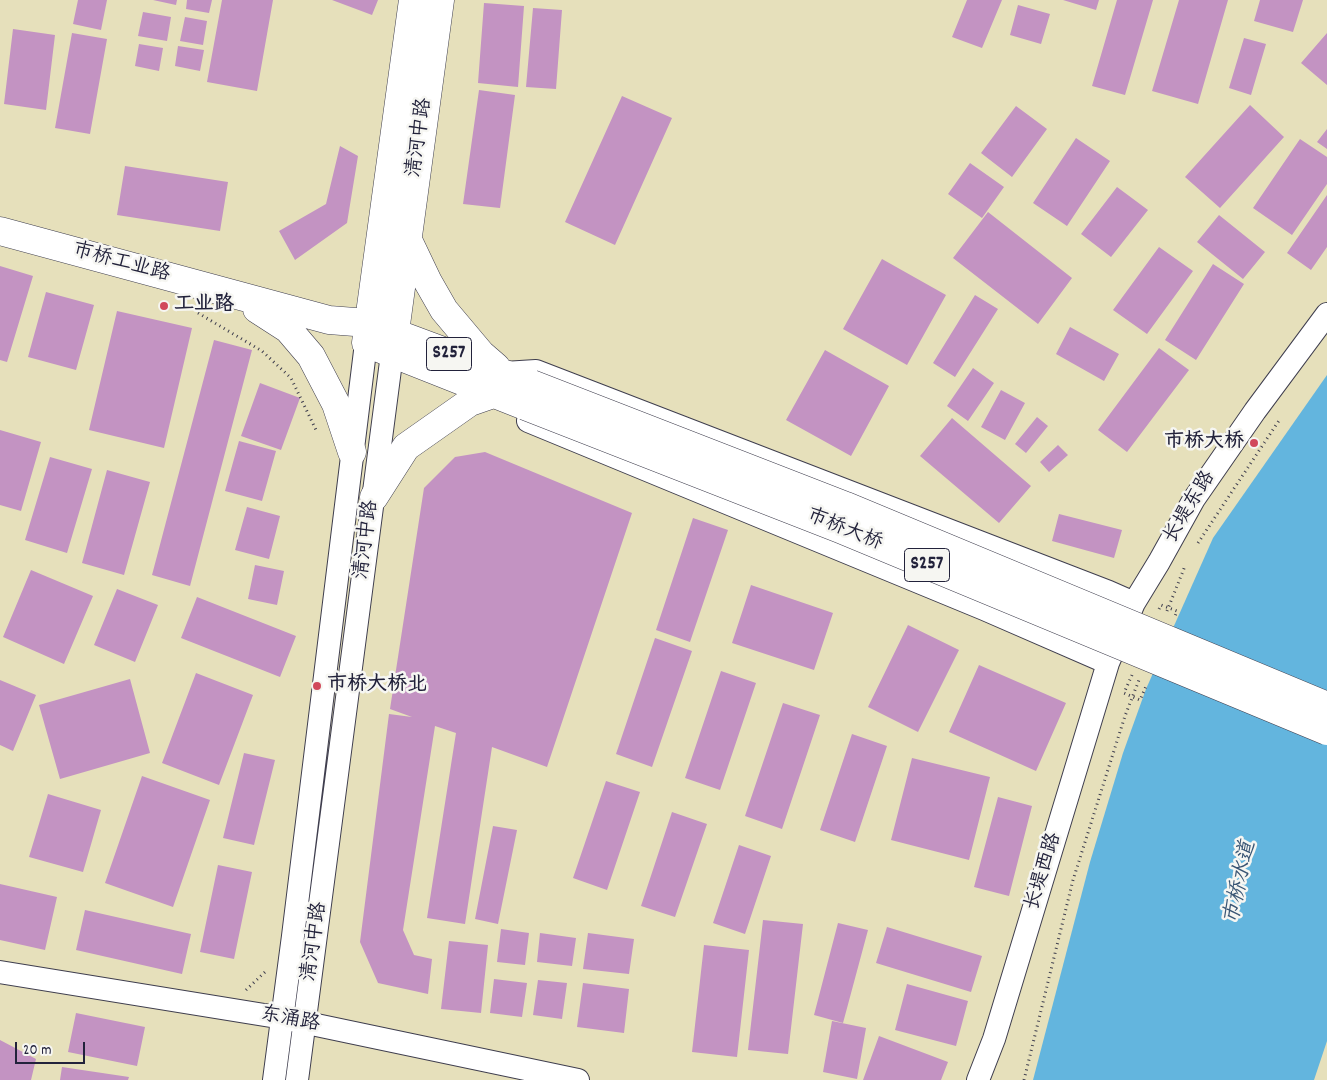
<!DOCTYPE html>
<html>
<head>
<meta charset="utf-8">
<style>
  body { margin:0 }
  #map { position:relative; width:1327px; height:1080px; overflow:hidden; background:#e6e0bb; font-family:Dekko,sans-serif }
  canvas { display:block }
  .scale { position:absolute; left:15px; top:1042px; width:70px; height:22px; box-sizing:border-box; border:2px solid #22223b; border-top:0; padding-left:6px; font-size:15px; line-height:18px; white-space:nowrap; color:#22223b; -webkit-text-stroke:4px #f6f6f2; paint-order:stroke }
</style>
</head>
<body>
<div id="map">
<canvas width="1327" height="1080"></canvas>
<div class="scale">20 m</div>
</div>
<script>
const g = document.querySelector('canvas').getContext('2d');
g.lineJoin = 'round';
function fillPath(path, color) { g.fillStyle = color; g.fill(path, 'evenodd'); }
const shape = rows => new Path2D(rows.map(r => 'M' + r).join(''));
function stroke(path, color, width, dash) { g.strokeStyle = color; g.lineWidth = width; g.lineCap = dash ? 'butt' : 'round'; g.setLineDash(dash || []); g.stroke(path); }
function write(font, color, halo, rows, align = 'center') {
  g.font = font + ' Dekko,"LXGW WenKai TC",sans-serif'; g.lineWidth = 5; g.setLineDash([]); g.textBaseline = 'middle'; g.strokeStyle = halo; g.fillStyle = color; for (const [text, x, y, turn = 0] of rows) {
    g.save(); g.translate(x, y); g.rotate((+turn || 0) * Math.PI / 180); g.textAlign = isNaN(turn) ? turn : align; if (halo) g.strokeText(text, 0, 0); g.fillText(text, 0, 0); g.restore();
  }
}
const water = shape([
  [1327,375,1327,1041,1314,1080,1033,1080,1090,862,1123,753,1146,689,1213,538]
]);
const building = shape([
  [78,0,107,0,101,30,73,24],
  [153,0,177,0,176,5],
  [187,0,212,0,209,13,186,9],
  [222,0,273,0,257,91,207,82],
  [332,0,378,0,372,15],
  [967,0,1002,0,982,48,952,37],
  [1063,0,1099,0,1096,10],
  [1117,0,1153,0,1125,95,1092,86],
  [1179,0,1228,0,1198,104,1152,91],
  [1260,0,1303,0,1293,32,1254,21],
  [484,3,524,6,518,87,478,83],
  [1018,5,1050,14,1041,44,1010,35],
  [533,8,562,10,556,89,526,87],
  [143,12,171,17,167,41,138,36],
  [185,17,207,21,203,45,180,41],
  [13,29,55,35,46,110,4,104],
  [72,33,107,39,90,134,55,128],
  [1327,33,1327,85,1301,63],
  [1244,38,1266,44,1251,95,1229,88],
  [139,44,163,48,159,71,135,66],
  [178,46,204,50,200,71,175,66],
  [479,90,515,95,500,208,463,204],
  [622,96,672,118,615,245,565,222],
  [1250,105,1284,137,1220,208,1185,177],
  [1016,106,1047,129,1012,177,981,153],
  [1327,129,1327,149,1317,142],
  [1076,138,1110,161,1067,226,1033,203],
  [1300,139,1327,157,1327,184,1292,235,1253,208],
  [340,146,358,156,347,223,295,260,279,231,326,204],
  [970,163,1004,187,982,218,948,194],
  [125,166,228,182,220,231,117,215],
  [1117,187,1148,210,1111,257,1081,234],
  [1327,195,1327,247,1311,270,1287,253],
  [988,212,1072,278,1038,324,953,258],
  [1219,215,1265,252,1243,279,1197,242],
  [1159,247,1193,271,1147,334,1113,310],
  [882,259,946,295,907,365,843,329],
  [1213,264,1244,284,1196,360,1165,340],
  [0,266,33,276,7,362,0,360],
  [46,292,94,305,76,370,28,357],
  [975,295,998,309,955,377,933,363],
  [117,311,192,328,164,448,89,430],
  [1070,327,1119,354,1104,381,1056,354],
  [214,340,252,350,190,586,152,575],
  [1159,348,1189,370,1127,452,1098,430],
  [825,350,889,386,851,456,786,420],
  [973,368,994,383,968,421,947,406],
  [260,383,300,398,281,450,241,436],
  [1001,390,1025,403,1005,440,981,427],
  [1037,417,1048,426,1026,453,1015,444],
  [952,418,1031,486,999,523,920,456],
  [0,430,41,442,21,511,0,505],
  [239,441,276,451,262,501,225,491],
  [1058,445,1068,455,1049,472,1040,462],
  [485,452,632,513,547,767,492,747,465,924,427,918,456,733,435,726,403,930,414,955,432,959,428,994,378,983,360,942,389,714,412,717,390,709,424,488,455,457],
  [50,457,92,469,67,553,25,540],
  [107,470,150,482,124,575,82,563],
  [247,507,280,516,269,559,235,550],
  [1059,514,1122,530,1114,558,1052,541],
  [693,518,728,530,690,642,656,630],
  [255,565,284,571,277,605,248,599],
  [31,570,93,596,64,664,3,637],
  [751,585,833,613,814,670,732,643],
  [117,589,158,605,135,662,94,645],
  [197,597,296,636,280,677,181,638],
  [908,625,959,650,918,732,868,707],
  [655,638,692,651,652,767,616,754],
  [979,665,1066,703,1036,771,949,732],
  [721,671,756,683,720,790,685,778],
  [196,673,253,695,219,785,162,763],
  [130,679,150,753,60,779,39,705],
  [0,680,36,695,13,751,0,745],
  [783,703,820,715,782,829,745,816],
  [852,734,887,746,855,842,820,830],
  [244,753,275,760,254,845,223,838],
  [912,758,990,777,969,860,891,840],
  [142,776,210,800,173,907,105,883],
  [606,781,640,792,607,890,573,878],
  [48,794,101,810,83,872,29,857],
  [998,797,1032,806,1009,896,974,887],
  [672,812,707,824,675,917,641,906],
  [493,826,517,830,498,924,475,919],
  [739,845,771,856,745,934,713,923],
  [218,865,252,872,234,959,200,952],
  [0,884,57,897,45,950,0,940],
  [85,910,191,934,182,974,76,950],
  [763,920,803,924,788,1054,748,1050],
  [838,923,868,930,843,1023,814,1015],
  [887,927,982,956,971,992,876,963],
  [501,929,529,933,525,965,497,962],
  [540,933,576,938,572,966,537,962],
  [588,933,634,939,629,974,583,969],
  [449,941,488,945,481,1013,441,1009],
  [704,945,749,950,737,1057,692,1052],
  [494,979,527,983,522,1017,490,1013],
  [538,980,567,983,562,1019,533,1015],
  [583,983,629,989,624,1033,577,1027],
  [907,984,968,1001,956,1046,895,1030],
  [76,1013,145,1027,137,1066,68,1052],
  [832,1021,866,1028,857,1079,823,1072],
  [879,1036,948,1062,941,1080,863,1080],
  [0,1040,36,1059,31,1080,0,1080],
  [62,1067,129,1077,128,1080,60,1080]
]);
const path = shape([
  [198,313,262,351,291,378,317,432],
  [1198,543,1280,419],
  [1167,611,1185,566],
  [246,990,265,972],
  [1024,1080,1073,880,1125,716,1139,680]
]);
const minor = shape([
  [504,373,536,371,1109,592,1134,603],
  [528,421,984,609,1108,663],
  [0,972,283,1018,578,1080],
  [274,1080,293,936,366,343],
  [297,1080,392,354],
  [978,1080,994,1039,1108,663,1134,603,1159,562,1194,499,1255,411,1327,314]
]);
const major = shape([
  [0,231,329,320,368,323,532,384],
  [407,238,428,282,444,310,481,354,496,367],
  [257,309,288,329,311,356,336,404,352,452],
  [366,343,413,0],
  [376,347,525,406],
  [392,354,440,0],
  [374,497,406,447,470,402,493,394]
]);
const pathBridge = shape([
  [1159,609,1161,605,1177,611,1175,616],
  [1132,675,1124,693,1140,700,1147,684]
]);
const majorBridge = shape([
  [532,384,846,506,1327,706],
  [525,406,840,529,1327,731]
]);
const markers = [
  [164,306,5,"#d1495b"],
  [1254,443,5,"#d1495b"],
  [317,686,5,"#d1495b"]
];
const shields = [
  [449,354,45],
  [927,565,45]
];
const shieldNames = [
  ["S257",449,354],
  ["S257",927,565]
];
const streetNames = [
  ["清河中路",421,138,-82],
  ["市桥工业路",121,264,15],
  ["长堤东路",1191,508,-59],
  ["市桥大桥",844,531,22],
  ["清河中路",368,540,-83],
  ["长堤西路",1045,872,-73],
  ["清河中路",316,942,-82],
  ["东涌路",290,1021,11]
];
const poiNames = [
  ["工业路",174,306],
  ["市桥大桥",1244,443,"right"],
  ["市桥大桥北",327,686]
];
const waterNames = [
  ["市桥水道",1242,883,-78]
];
fillPath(water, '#63b5de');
fillPath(building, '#c393c2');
stroke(minor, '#3f3e4e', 24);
stroke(major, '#3f3e4e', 29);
stroke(path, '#3f3e4e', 3, [1, 4]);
stroke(minor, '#fff', 22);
stroke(major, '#fff', 28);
stroke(majorBridge, '#3f3e4e', 29, []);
stroke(pathBridge, '#3f3e4e', 3, [1, 4]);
stroke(majorBridge, '#fff', 28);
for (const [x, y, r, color] of markers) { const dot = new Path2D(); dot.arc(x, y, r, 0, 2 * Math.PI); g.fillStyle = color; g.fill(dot); stroke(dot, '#f6f6f2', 2); }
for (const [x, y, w] of shields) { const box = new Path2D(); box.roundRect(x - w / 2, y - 16.5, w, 33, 4); g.fillStyle = '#f6f6f2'; g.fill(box); stroke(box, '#22223b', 1); }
write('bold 19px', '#22223b', null, shieldNames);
write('20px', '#22223b', '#f6f6f2', streetNames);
write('bold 20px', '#22223b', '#f6f6f2', poiNames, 'left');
write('italic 21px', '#395574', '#f6f6f2', waterNames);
</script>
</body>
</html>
